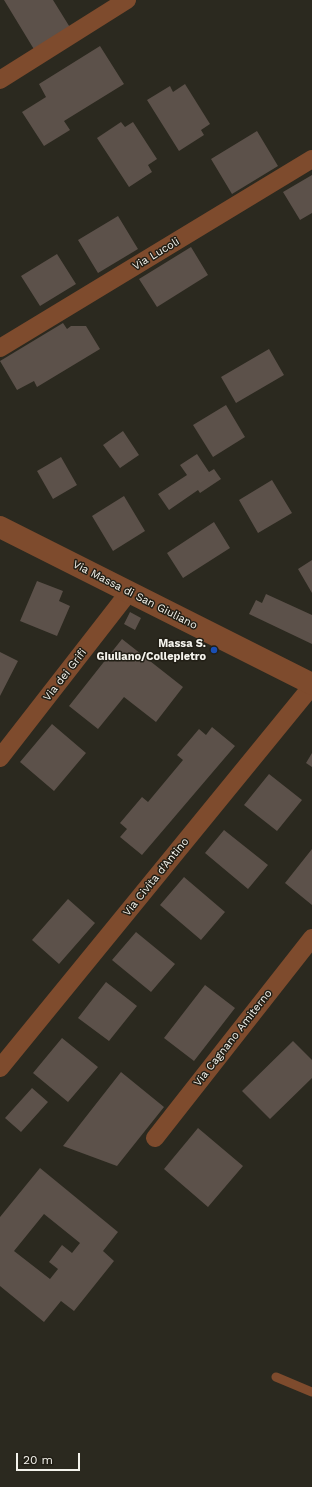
<!DOCTYPE html>
<html>
<head>
<meta charset="utf-8">
<style>
  body { margin:0 }
  #map { position:relative; width:312px; height:1487px; overflow:hidden; background:#2b291f; font-family:"Work Sans",sans-serif }
  canvas { display:block }
  .scale { position:absolute; left:16px; top:1453px; width:64px; height:18px; box-sizing:border-box; border:2px solid #f4f3ec; border-top:0; padding-left:5px; font-size:12px; line-height:14px; white-space:nowrap; color:#f4f3ec; -webkit-text-stroke:3px #221f16; paint-order:stroke }
</style>
</head>
<body>
<div id="map">
<canvas width="312" height="1487"></canvas>
<div class="scale">20 m</div>
</div>
<script>
const g = document.querySelector('canvas').getContext('2d');
g.lineJoin = 'round';
function fillPath(path, color) { g.fillStyle = color; g.fill(path, 'evenodd'); }
const shape = rows => new Path2D(rows.map(r => 'M' + r).join(''));
function stroke(path, color, width, dash) { g.strokeStyle = color; g.lineWidth = width; g.lineCap = dash ? 'butt' : 'round'; g.setLineDash(dash || []); g.stroke(path); }
function write(font, color, halo, rows, align = 'center') {
  g.font = font + ' "Work Sans",sans-serif'; g.lineWidth = 3; g.setLineDash([]); g.textBaseline = 'middle'; g.strokeStyle = halo; g.fillStyle = color; for (const [text, x, y, turn = 0] of rows) {
    g.save(); g.translate(x, y); g.rotate((+turn || 0) * Math.PI / 180); g.textAlign = isNaN(turn) ? turn : align; if (halo) g.strokeText(text, 0, 0); g.fillText(text, 0, 0); g.restore();
  }
}
const building = shape([
  [4,0,53,0,71,29,35,51],
  [100,46,124,84,64,121,70,130,44,146,22,112,46,97,39,84],
  [185,84,210,124,201,130,204,135,179,151,147,100,170,86,173,92],
  [121,122,125,127,133,122,157,159,148,165,152,172,129,187,97,138],
  [257,131,278,166,232,194,211,159],
  [312,175,312,213,300,220,283,192],
  [118,216,138,249,98,273,78,240],
  [191,247,208,275,157,307,139,279],
  [57,254,76,284,40,306,21,276],
  [63,323,67,329,71,326,86,326,100,349,37,387,34,381,17,390,0,361],
  [269,349,284,375,236,403,221,377],
  [226,405,245,437,213,457,193,425],
  [123,431,139,455,120,468,103,445],
  [197,454,209,472,214,469,221,479,200,493,198,490,169,510,158,494,187,475,180,465],
  [61,457,77,485,53,499,37,471],
  [272,480,292,513,258,533,239,500],
  [124,496,145,531,113,551,92,516],
  [214,522,230,548,183,578,167,553],
  [312,560,312,593,298,569],
  [37,581,63,591,59,601,70,606,57,636,20,621],
  [266,594,312,615,312,644,249,614,256,600,262,603],
  [130,612,141,618,135,630,124,624],
  [122,639,183,687,156,722,124,697,98,729,69,706],
  [0,652,18,661,0,696],
  [52,724,86,753,54,791,20,762],
  [212,727,235,746,142,855,120,837,127,829,120,823,142,797,148,802,183,760,177,755,199,729,206,735],
  [312,753,312,767,306,763],
  [269,774,302,800,277,831,244,805],
  [224,830,268,865,248,889,205,853],
  [312,849,312,905,285,883],
  [184,877,225,912,201,940,160,905],
  [68,899,95,923,59,964,32,940],
  [136,932,175,964,151,992,112,960],
  [106,982,137,1006,109,1041,78,1018],
  [205,985,235,1008,194,1061,164,1038],
  [62,1038,98,1067,68,1102,33,1073],
  [293,1041,312,1060,312,1078,270,1119,242,1091],
  [121,1072,164,1107,117,1166,63,1146],
  [32,1088,48,1102,21,1132,5,1118],
  [198,1128,243,1166,208,1207,164,1169],
  [40,1168,118,1232,103,1251,114,1261,74,1311,61,1301,44,1322,0,1286,0,1217],
  [44,1214,80,1243,72,1253,62,1245,49,1262,58,1269,50,1279,14,1251]
]);
const service = shape([
  [276,1377,312,1392]
]);
const minor = shape([
  [0,80,127,0],
  [0,348,312,159],
  [0,758,129,592],
  [0,1068,312,686],
  [155,1138,312,938]
]);
const tertiary = shape([
  [0,527,312,684]
]);
const markers = [
  [214,650,4,"#1a4fb4"]
];
const streetNames = [
  ["Via Lucoli",156,254,-31],
  ["Via Massa di San Giuliano",135,595,27],
  ["Via dei Grifi",65,675,-52],
  ["Via Civita d'Antino",156,877,-51],
  ["Via Cagnano Amiterno",233,1038,-52]
];
const poiNames = [
  ["Massa S.",206,644],
  ["Giuliano/Collepietro",206,657]
];
fillPath(building, '#5c514a');
stroke(service, '#7e4b2d', 9);
stroke(minor, '#7e4b2d', 18);
stroke(tertiary, '#7e4b2d', 22);
for (const [x, y, r, color] of markers) { const dot = new Path2D(); dot.arc(x, y, r, 0, 2 * Math.PI); g.fillStyle = color; g.fill(dot); stroke(dot, '#221f16', 1.5); }
write('11px', '#f4f3ec', '#221f16', streetNames);
write('bold 11px', '#f4f3ec', '#221f16', poiNames, 'right');
</script>
</body>
</html>
